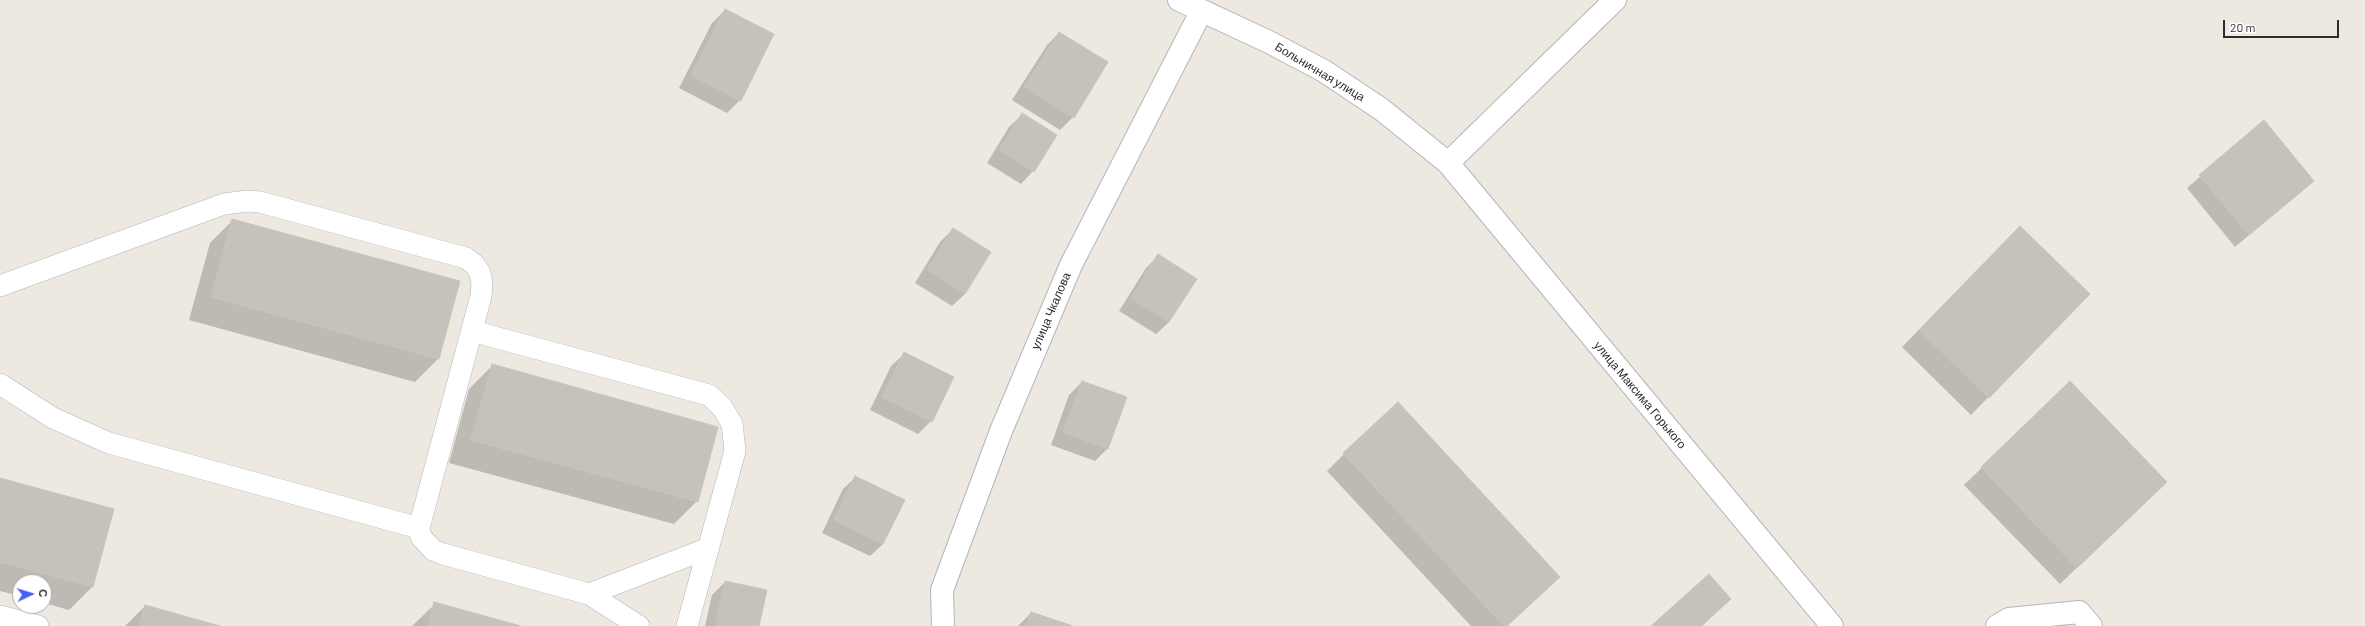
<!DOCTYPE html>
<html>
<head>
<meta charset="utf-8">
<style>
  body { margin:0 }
  #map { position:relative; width:2365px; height:626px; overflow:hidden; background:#ede8e0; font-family:Barlow,sans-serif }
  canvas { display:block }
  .north { position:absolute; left:12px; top:574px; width:40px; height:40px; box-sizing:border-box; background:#fff; border:1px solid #ababab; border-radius:50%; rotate:86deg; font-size:11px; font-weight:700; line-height:16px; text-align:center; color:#2c2c2c }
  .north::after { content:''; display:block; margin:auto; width:14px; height:18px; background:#485df2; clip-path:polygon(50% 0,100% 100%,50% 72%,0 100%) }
  .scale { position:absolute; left:2223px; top:20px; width:116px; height:18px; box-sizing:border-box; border:2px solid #2c2c2c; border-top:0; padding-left:5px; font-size:12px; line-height:14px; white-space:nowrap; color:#2c2c2c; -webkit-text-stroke:3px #fff; paint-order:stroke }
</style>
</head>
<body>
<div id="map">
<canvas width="2365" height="626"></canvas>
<div class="north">С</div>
<div class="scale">20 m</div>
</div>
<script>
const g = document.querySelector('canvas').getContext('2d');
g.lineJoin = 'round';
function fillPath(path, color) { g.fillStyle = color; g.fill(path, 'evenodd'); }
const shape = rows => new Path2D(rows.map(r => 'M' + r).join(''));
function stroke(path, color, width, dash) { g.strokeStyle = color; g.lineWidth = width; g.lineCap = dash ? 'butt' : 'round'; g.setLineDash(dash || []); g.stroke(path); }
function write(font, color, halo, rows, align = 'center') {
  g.font = font + ' Barlow,sans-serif'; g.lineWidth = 3.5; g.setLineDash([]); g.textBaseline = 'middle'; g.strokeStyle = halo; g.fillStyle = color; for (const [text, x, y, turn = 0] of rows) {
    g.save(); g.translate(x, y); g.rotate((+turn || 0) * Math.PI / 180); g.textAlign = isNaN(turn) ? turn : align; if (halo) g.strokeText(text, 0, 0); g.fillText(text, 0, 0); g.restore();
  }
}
const shadow = shape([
  [725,10,740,100,727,113,679,88,712,23],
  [1059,33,1073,117,1060,130,1012,100,1047,45],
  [1022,115,1033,171,1021,184,987,163,1009,127],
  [2264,122,2312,181,2235,247,2187,188],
  [233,220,438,359,415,382,189,320,210,243],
  [953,229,965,294,952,306,915,283,940,242],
  [2003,244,2089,294,1971,415,1902,347],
  [1158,256,1169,322,1156,334,1119,311,1146,268],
  [904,354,931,421,918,434,870,410,891,366],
  [492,366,697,501,674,524,449,463,469,389],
  [1082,382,1108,448,1095,461,1051,445,1069,395],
  [2070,382,2148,499,2060,584,1964,485],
  [1344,454,1507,626,1471,626,1327,471],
  [856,477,883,544,870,556,822,533,843,489],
  [0,479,92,587,69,610,44,603,44,582,20,582,20,596,0,591],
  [725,582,758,626,705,626,712,595],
  [1730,599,1702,626,1652,626],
  [435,604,517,626,412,626],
  [145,606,217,626,125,626],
  [1031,613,1070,626,1018,626]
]);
const building = shape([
  [725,9,774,34,741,101,691,75,725,9],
  [1059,32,1108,62,1074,118,1024,87,1059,32],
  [1022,113,1057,135,1034,172,999,150,1022,113],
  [2264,120,2314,181,2249,235,2199,175,2264,120],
  [232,219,460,281,439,359,211,297,232,219],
  [2020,226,2090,294,1989,398,1919,330,2020,226],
  [953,228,991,252,965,294,927,270,953,228],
  [1158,254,1197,279,1169,322,1131,298,1158,254],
  [904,352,954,377,932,422,882,397,904,352],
  [492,364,718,427,698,502,471,440,492,364],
  [1082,381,1127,397,1108,449,1063,432,1082,381],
  [2070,381,2167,482,2077,568,1981,467,2070,381],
  [1398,402,1560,577,1507,626,1504,626,1343,453,1398,402],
  [855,476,905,500,883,544,834,520,855,476],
  [0,478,114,509,93,587,0,562,0,478],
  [1709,574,1731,599,1701,626,1651,626,1709,574],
  [725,581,767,590,759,626,715,626,725,581],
  [434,602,521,626,428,626,434,602],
  [145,605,220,626,139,626,145,605],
  [1031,612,1073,626,1026,626,1031,612]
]);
const lane = shape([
  [0,286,224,204,247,201,260,202,466,258,475,265,480,273,482,284,481,296,419,528,421,537,433,550,443,554,589,594],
  [472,331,709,395,722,407,732,424,735,451,687,626],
  [0,384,53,418,109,443,419,528],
  [0,616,38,626],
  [639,626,589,594,709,548]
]);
const street = shape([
  [1179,0,1269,42,1324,71,1381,109,1448,163],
  [943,626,942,590,1001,431,1071,265,1201,12],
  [1997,626,2009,619,2079,612,2091,626]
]);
const secondary = shape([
  [1615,0,1448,163,1832,626]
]);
const streetNames = [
  ["Больничная улица",1320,72,31],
  ["улица Чкалова",1051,311,-67],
  ["улица Максима Горького",1640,395,50]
];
fillPath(shadow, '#0003');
fillPath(building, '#c6c2bb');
stroke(building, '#c9c4b9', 1);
stroke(lane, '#b3b5bf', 22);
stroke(street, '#b3b5bf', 24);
stroke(secondary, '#b3b5bf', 24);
stroke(lane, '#fff', 21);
stroke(street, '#fff', 22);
stroke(secondary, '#fff', 22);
write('12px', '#2c2c2c', '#fff', streetNames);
</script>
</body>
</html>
